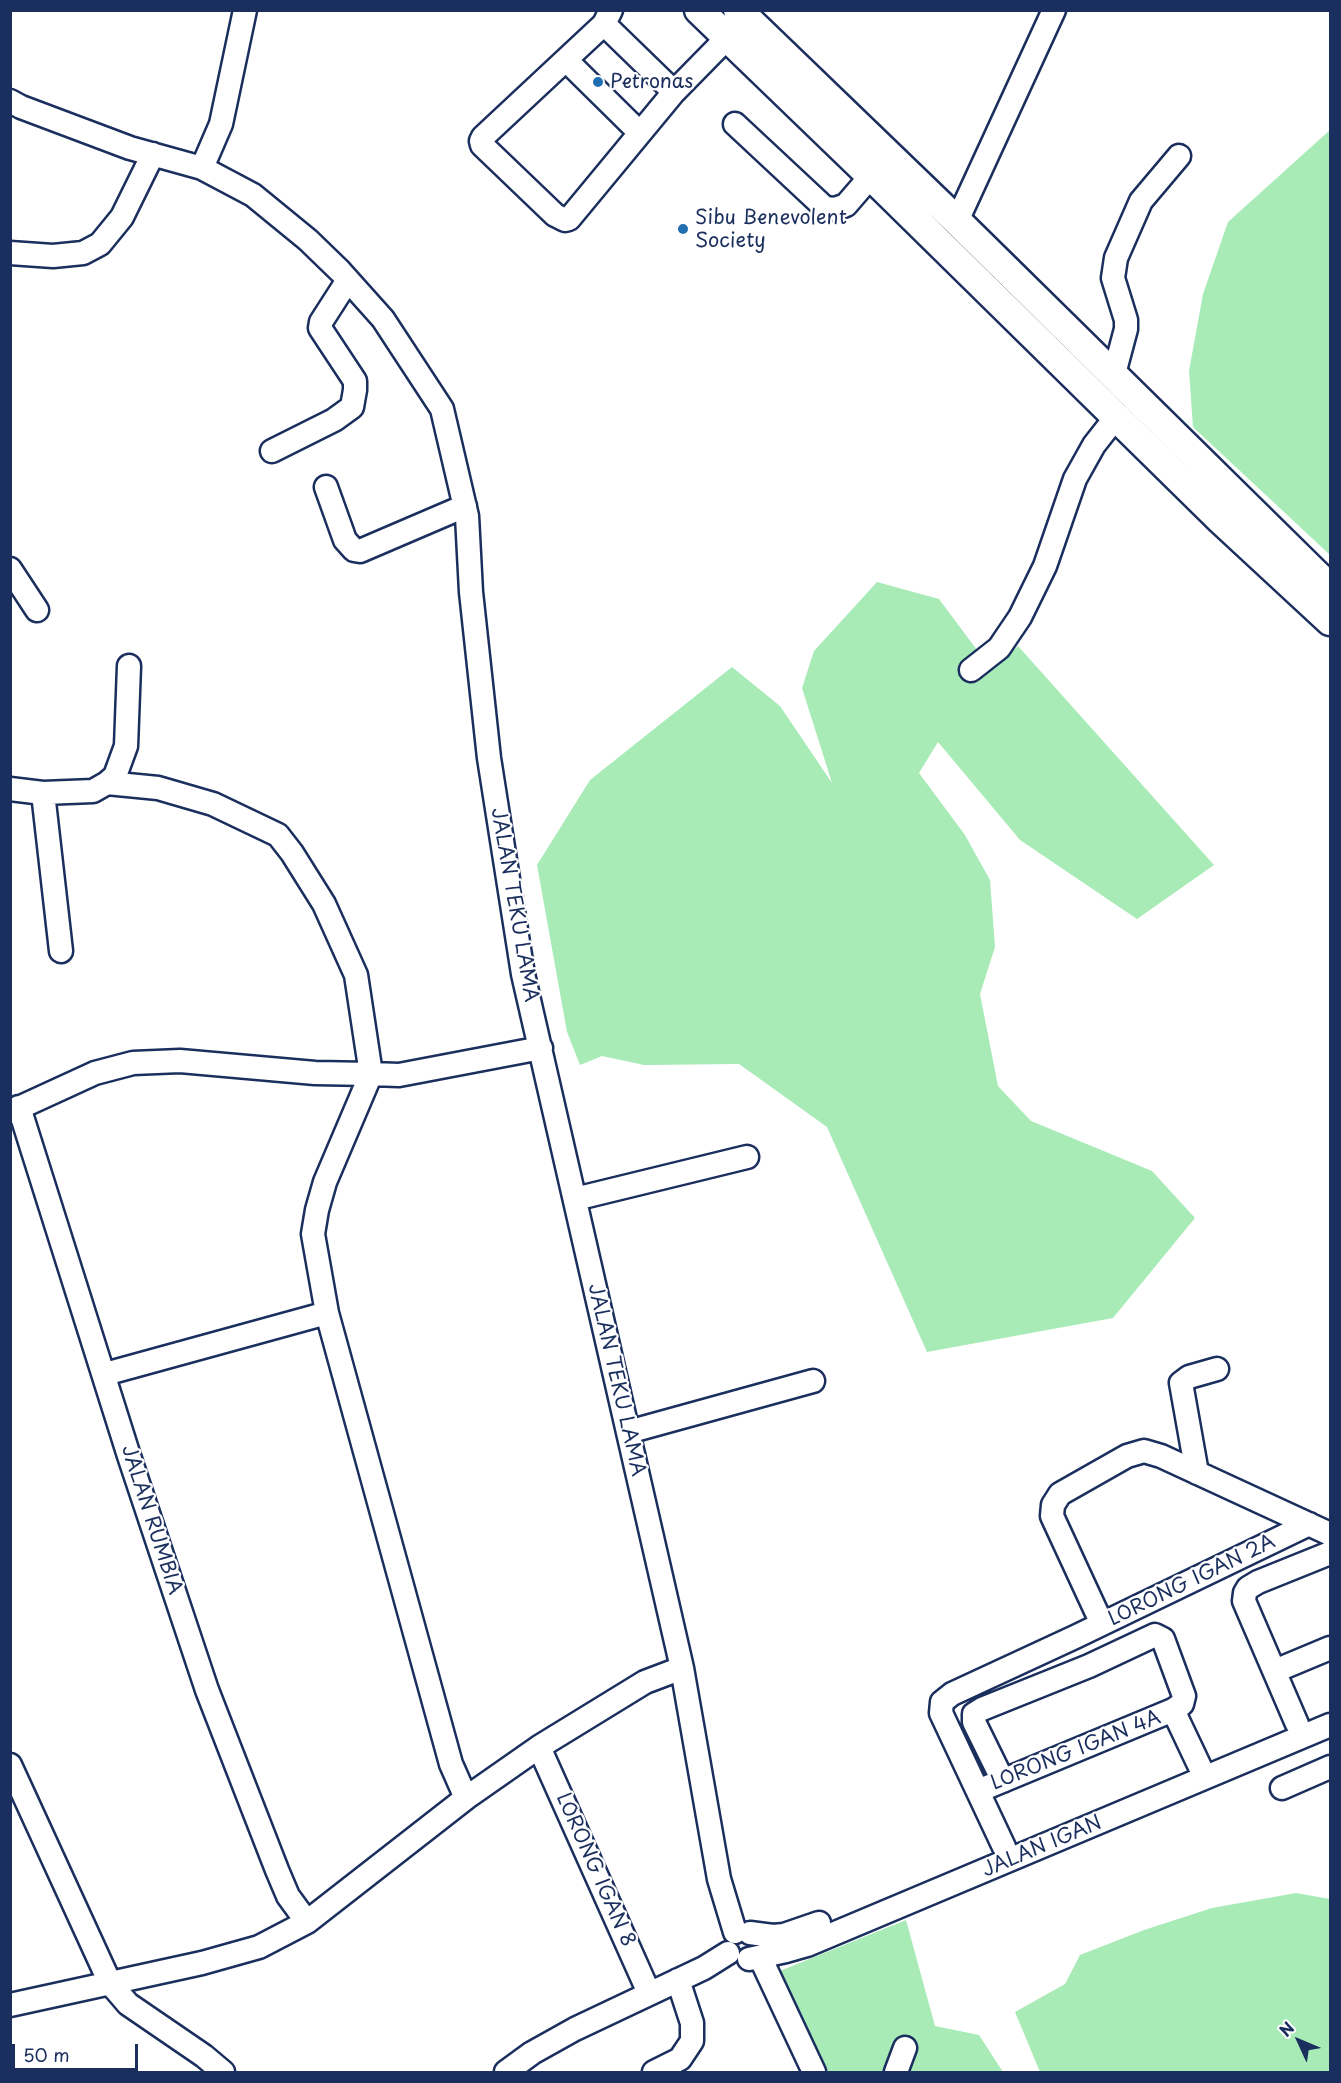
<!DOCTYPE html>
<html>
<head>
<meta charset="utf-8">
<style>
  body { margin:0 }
  #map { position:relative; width:1341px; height:2083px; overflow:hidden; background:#fff; font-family:"Playpen Sans",sans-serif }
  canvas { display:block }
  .frame { position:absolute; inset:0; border:12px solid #1b2f5e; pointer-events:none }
  .north { position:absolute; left:1269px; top:2011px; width:60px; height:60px; -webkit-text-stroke:4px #fff; paint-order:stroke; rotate:314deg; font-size:16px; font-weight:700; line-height:24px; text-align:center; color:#1b2f5e }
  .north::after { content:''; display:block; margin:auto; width:21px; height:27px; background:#1b2f5e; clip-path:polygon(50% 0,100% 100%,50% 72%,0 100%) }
  .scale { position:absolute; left:12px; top:2044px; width:126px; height:27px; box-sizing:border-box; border:3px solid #1b2f5e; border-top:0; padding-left:8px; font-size:18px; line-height:21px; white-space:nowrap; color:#1b2f5e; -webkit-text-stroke:4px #fff; paint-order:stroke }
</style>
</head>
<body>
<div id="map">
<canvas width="1341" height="2083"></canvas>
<div class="frame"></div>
<div class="north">N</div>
<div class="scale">50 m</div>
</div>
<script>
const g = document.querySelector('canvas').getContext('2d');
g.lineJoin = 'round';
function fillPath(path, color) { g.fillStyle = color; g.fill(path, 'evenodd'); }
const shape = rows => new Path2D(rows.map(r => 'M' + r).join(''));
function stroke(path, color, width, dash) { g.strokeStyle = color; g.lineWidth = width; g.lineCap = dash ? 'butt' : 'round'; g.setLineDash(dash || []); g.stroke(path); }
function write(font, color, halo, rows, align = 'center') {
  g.font = font + ' "Playpen Sans",sans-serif'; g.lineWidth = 4.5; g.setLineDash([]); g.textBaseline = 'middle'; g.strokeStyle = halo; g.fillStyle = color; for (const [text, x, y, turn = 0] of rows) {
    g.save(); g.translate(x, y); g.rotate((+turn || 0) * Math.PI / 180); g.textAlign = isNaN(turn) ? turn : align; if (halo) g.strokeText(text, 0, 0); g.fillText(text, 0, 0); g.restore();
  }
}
const green = shape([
  [1330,130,1330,555,1193,427,1189,371,1203,294,1228,222],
  [877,582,939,599,992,670,1018,646,1214,865,1137,919,1020,840,938,742,919,773,965,835,990,880,995,947,980,994,998,1086,1031,1121,1152,1171,1195,1218,1113,1318,927,1352,827,1127,739,1064,644,1065,602,1056,580,1065,567,1032,537,865,590,780,732,667,780,706,832,783,802,688,814,651],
  [1296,1893,1330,1899,1330,2072,1040,2072,1015,2012,1065,1984,1080,1955,1144,1930,1212,1908],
  [906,1920,935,2026,979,2035,1003,2072,805,2072,765,1977]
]);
const minor = shape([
  [611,10,604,24,483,137,481,141,482,145,555,215,565,220,569,219,674,92,727,38],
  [604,24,674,92],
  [566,60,640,133],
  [10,101,21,107,130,148,202,168,253,195,308,240,340,271,383,319,442,409,467,516,471,592,489,758,523,974,682,1668,719,1879,735,1932],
  [735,124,825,208,835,209,846,205,871,176],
  [202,168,221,124,245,10],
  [957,221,1054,10],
  [10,253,53,256,83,253,100,244,122,217,153,154],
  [1114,374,1126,329,1126,320,1113,278,1116,258,1141,201,1179,156],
  [272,451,334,420,352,407,355,390,355,381,320,328,321,322,348,280],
  [326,487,345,540,354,550,360,551,465,506],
  [10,569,37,610],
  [971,670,999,648,1020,617,1045,566,1075,479,1094,445,1116,417],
  [10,789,43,793,93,791,107,783,115,776,126,746,129,666],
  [43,793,61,951],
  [19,1107,129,1456,207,1690,277,1870,288,1896,307,1922],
  [10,1112,95,1073,133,1063,180,1061,315,1073,371,1074,356,975,324,904,292,853,278,835,213,804,158,788,107,783],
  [575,1199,747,1157],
  [105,1374,327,1313],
  [628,1432,813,1381],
  [1197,1473,1181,1383,1189,1377,1217,1369],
  [1102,1624,1052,1516,1053,1505,1060,1494,1127,1456,1144,1451,1161,1456,1330,1534],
  [1275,1671,1330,1648],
  [1173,1710,1200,1767],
  [1297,1724,1244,1601,1245,1593,1248,1588,1258,1582,1330,1553],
  [539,1747,649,1993],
  [10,1765,110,1983,128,2004,204,2056,223,2072],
  [1282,1788,1330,1767],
  [978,1791,1173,1710,1182,1704,1184,1696,1163,1639,1155,1635,1089,1666,982,1709,974,1714,974,1722,1003,1781],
  [466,1798,451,1764,327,1313,313,1234,317,1210,325,1182,371,1074,399,1075,541,1048],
  [1004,1847,941,1713,942,1702,952,1694,1075,1637,1309,1524],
  [750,1933,773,1936,784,1935,819,1923],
  [760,1957,814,2072],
  [749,1959,786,1951,807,1945,1330,1725],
  [10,2005,202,1963,259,1947,307,1922,466,1798,539,1747,645,1682,682,1668],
  [506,2072,532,2053,575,2029,704,1968,728,1953],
  [654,2072,680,2059,692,2041,692,2023,678,1980],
  [896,2072,905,2048]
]);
const major = shape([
  [699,10,871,176,1221,520,1330,621],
  [738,10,957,221,1330,588]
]);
const markers = [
  [598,82,6,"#1f6fb2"],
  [683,229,6,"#1f6fb2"]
];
const poiNames = [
  ["Petronas",610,82],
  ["Sibu Benevolent",695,218],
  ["Society",695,241]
];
const streetNames = [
  ["JALAN TEKU LAMA",514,905,80],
  ["JALAN TEKU LAMA",616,1380,77],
  ["JALAN RUMBIA",151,1520,72],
  ["LORONG IGAN 2A",1192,1581,-26],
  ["LORONG IGAN 4A",1076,1751,-22],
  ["JALAN IGAN",1042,1847,-23],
  ["LORONG IGAN 8",595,1870,66]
];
fillPath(green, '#a8ebb6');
stroke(minor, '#1b2f5e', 27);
stroke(major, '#1b2f5e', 33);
stroke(minor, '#fff', 22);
stroke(major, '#fff', 28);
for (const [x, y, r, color] of markers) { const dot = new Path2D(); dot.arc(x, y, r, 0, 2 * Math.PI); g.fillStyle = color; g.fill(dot); stroke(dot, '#fff', 2); }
write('20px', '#1b2f5e', '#fff', poiNames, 'left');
write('20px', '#1b2f5e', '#fff', streetNames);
</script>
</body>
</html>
